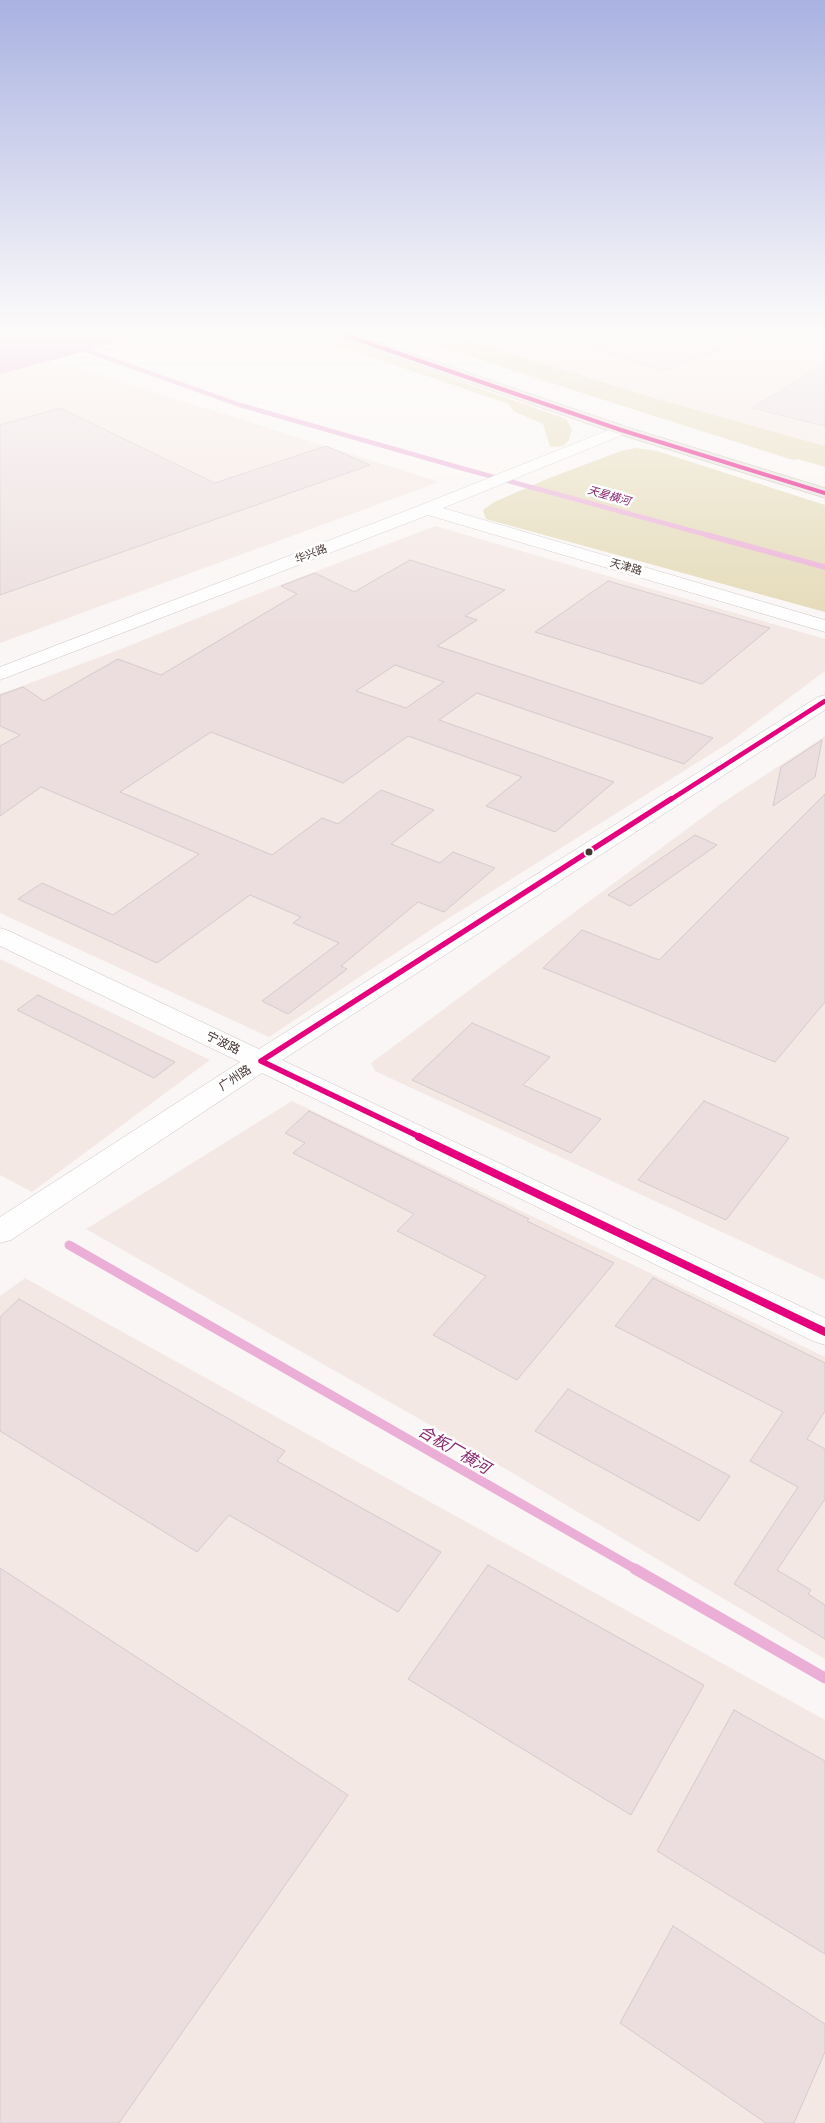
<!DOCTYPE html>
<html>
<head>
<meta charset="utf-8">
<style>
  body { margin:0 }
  canvas { display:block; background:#faf6f5 }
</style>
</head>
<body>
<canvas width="825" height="2123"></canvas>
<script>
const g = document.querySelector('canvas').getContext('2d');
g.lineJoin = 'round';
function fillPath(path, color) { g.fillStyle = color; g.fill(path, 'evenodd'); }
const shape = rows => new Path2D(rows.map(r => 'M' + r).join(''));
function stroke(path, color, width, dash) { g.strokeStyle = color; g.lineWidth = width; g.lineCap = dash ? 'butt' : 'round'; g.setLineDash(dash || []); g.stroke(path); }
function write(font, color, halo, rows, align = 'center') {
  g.font = font + ' "Asap Condensed","Noto Sans SC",sans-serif'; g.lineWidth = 5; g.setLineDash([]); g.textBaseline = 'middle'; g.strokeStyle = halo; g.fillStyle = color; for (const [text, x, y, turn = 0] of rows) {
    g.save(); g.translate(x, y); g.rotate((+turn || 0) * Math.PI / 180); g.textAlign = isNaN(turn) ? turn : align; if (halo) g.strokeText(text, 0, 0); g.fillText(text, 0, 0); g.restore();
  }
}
const built = shape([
  [432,329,825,329,825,446,654,398],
  [30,366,75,367,439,482,0,643,0,374],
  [435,526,825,639,825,671,730,742,438,925,269,1037,0,913,0,694,116,651,267,590],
  [825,736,825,1280,375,1071,371,1063,722,803],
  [0,959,210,1060,32,1192,0,1175],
  [292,1101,825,1357,825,1659,472,1449,86,1229],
  [25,1278,825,1720,825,2123,0,2123,0,1296]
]);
const green = shape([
  [289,329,313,329,566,419,572,430,569,440,563,446,550,447,543,424,513,411,509,404],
  [402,329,432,329,654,398,825,446,825,467,798,459,793,460,585,394,442,347,436,340],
  [636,448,657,451,825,505,825,612,486,519,483,510,494,502,552,477,621,451]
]);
const water = shape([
  [0,329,170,329,0,374]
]);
const streamFar3 = shape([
  [79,348,240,405,468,470,711,536]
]);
const streamFar2 = shape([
  [707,535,825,567]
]);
const streamFar1 = shape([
  [69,1245,637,1570]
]);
const stream = shape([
  [635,1569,825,1678]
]);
const building = shape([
  [546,329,768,329,768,331,663,371,545,333,546,329],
  [825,364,825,426,752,408,810,373,825,364],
  [60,408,215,483,326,446,370,465,0,595,0,425,60,408],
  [410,560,505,590,465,616,477,620,437,646,713,738,684,764,477,693,439,720,614,782,555,832,486,806,522,777,408,736,343,783,211,732,120,792,272,855,322,818,338,824,381,790,434,810,391,844,440,863,453,852,495,868,444,912,418,902,341,966,347,969,288,1014,262,1001,339,943,293,923,301,917,250,895,157,963,18,899,42,883,113,915,199,854,41,787,0,816,0,746,20,735,0,726,0,695,23,687,44,701,118,659,161,675,297,594,281,586,315,573,354,592,410,560],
  [395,665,444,682,406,708,356,691,395,665],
  [608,581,770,628,702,684,535,632,608,581],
  [822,740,815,777,773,806,781,767,822,740],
  [825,794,825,1002,775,1062,543,968,582,930,659,960,825,794],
  [695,835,717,845,630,906,608,895,695,835],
  [38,995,175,1062,154,1078,17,1010,38,995],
  [472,1023,550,1057,523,1085,601,1119,571,1153,412,1080,472,1023],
  [704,1101,789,1138,726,1220,638,1180,704,1101],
  [309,1111,529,1219,527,1221,614,1263,517,1380,433,1335,486,1276,397,1231,414,1214,293,1153,305,1143,285,1133,309,1111],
  [653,1278,825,1363,825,1411,807,1439,825,1449,825,1499,777,1570,811,1590,808,1594,825,1605,825,1639,734,1584,798,1487,750,1461,783,1412,615,1326,653,1278],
  [19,1299,285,1451,277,1461,441,1552,398,1612,229,1515,197,1552,0,1431,0,1317,19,1299],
  [568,1389,730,1476,699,1521,535,1431,568,1389],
  [488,1565,704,1685,631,1815,408,1679,488,1565],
  [0,1568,348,1795,119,2123,0,2123,0,1568],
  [734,1710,825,1761,825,1954,657,1851,734,1710],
  [673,1926,825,2024,825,2052,794,2123,766,2123,620,2023,673,1926]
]);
const tertiary = shape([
  [621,425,627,427,629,430,627,433,443,508,825,620,825,632,428,515,0,680,0,667,421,505,621,425],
  [825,695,825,710,282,1060,825,1318,825,1345,813,1341,262,1073,11,1240,0,1243,0,1217,240,1062,0,946,0,928,9,931,259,1049,818,697,825,695]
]);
const primary = shape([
  [320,329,341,329,627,427,825,488,825,498,615,433,322,332,320,329]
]);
const bus1Far3 = shape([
  [327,329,621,430,825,493]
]);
const bus1Far2 = shape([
  [670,800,825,701]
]);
const bus1Far1 = shape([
  [261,1061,671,799],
  [261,1061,422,1138]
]);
const bus1 = shape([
  [419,1137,825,1332]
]);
const markers = [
  [589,852,4.5,"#443530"]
];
const farWaternames = [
  ["天星横河",609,496,16]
];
const farStreetnames = [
  ["华兴路",311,554,-21],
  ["天津路",626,567,16]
];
const streetNames = [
  ["宁波路",223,1043,26],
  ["广州路",235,1078,-33]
];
const nearWaternames = [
  ["合板厂横河",454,1450,30]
];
fillPath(built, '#f4e8e4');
fillPath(green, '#e4dab7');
fillPath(water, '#ebafd7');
stroke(streamFar3, '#ebafd7', 4.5);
stroke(streamFar2, '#ebafd7', 5.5);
stroke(streamFar1, '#ebafd7', 9);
stroke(stream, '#ebafd7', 11);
fillPath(building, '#ecdedf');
stroke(building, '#d5cbcc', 1);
stroke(tertiary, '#cbc2c0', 1);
stroke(primary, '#b0a498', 1);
fillPath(tertiary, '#fefefe');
fillPath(primary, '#e7e2db');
stroke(bus1Far3, '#e5007d', 4);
stroke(bus1Far2, '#e5007d', 4.5);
stroke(bus1Far1, '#e5007d', 5.5);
stroke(bus1, '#e5007d', 8);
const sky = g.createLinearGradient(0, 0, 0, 626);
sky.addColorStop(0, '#a9b2e1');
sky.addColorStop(0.53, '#fdfbfa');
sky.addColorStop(1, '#fdfbfa00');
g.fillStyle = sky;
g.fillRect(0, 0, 825, 626);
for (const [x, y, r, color] of markers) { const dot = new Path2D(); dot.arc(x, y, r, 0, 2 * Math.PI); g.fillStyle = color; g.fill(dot); stroke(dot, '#fff', 2); }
write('italic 11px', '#882770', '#fff', farWaternames);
write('11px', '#443530', '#fff', farStreetnames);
write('12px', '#443530', '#fff', streetNames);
write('italic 16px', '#882770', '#fff', nearWaternames);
</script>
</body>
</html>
